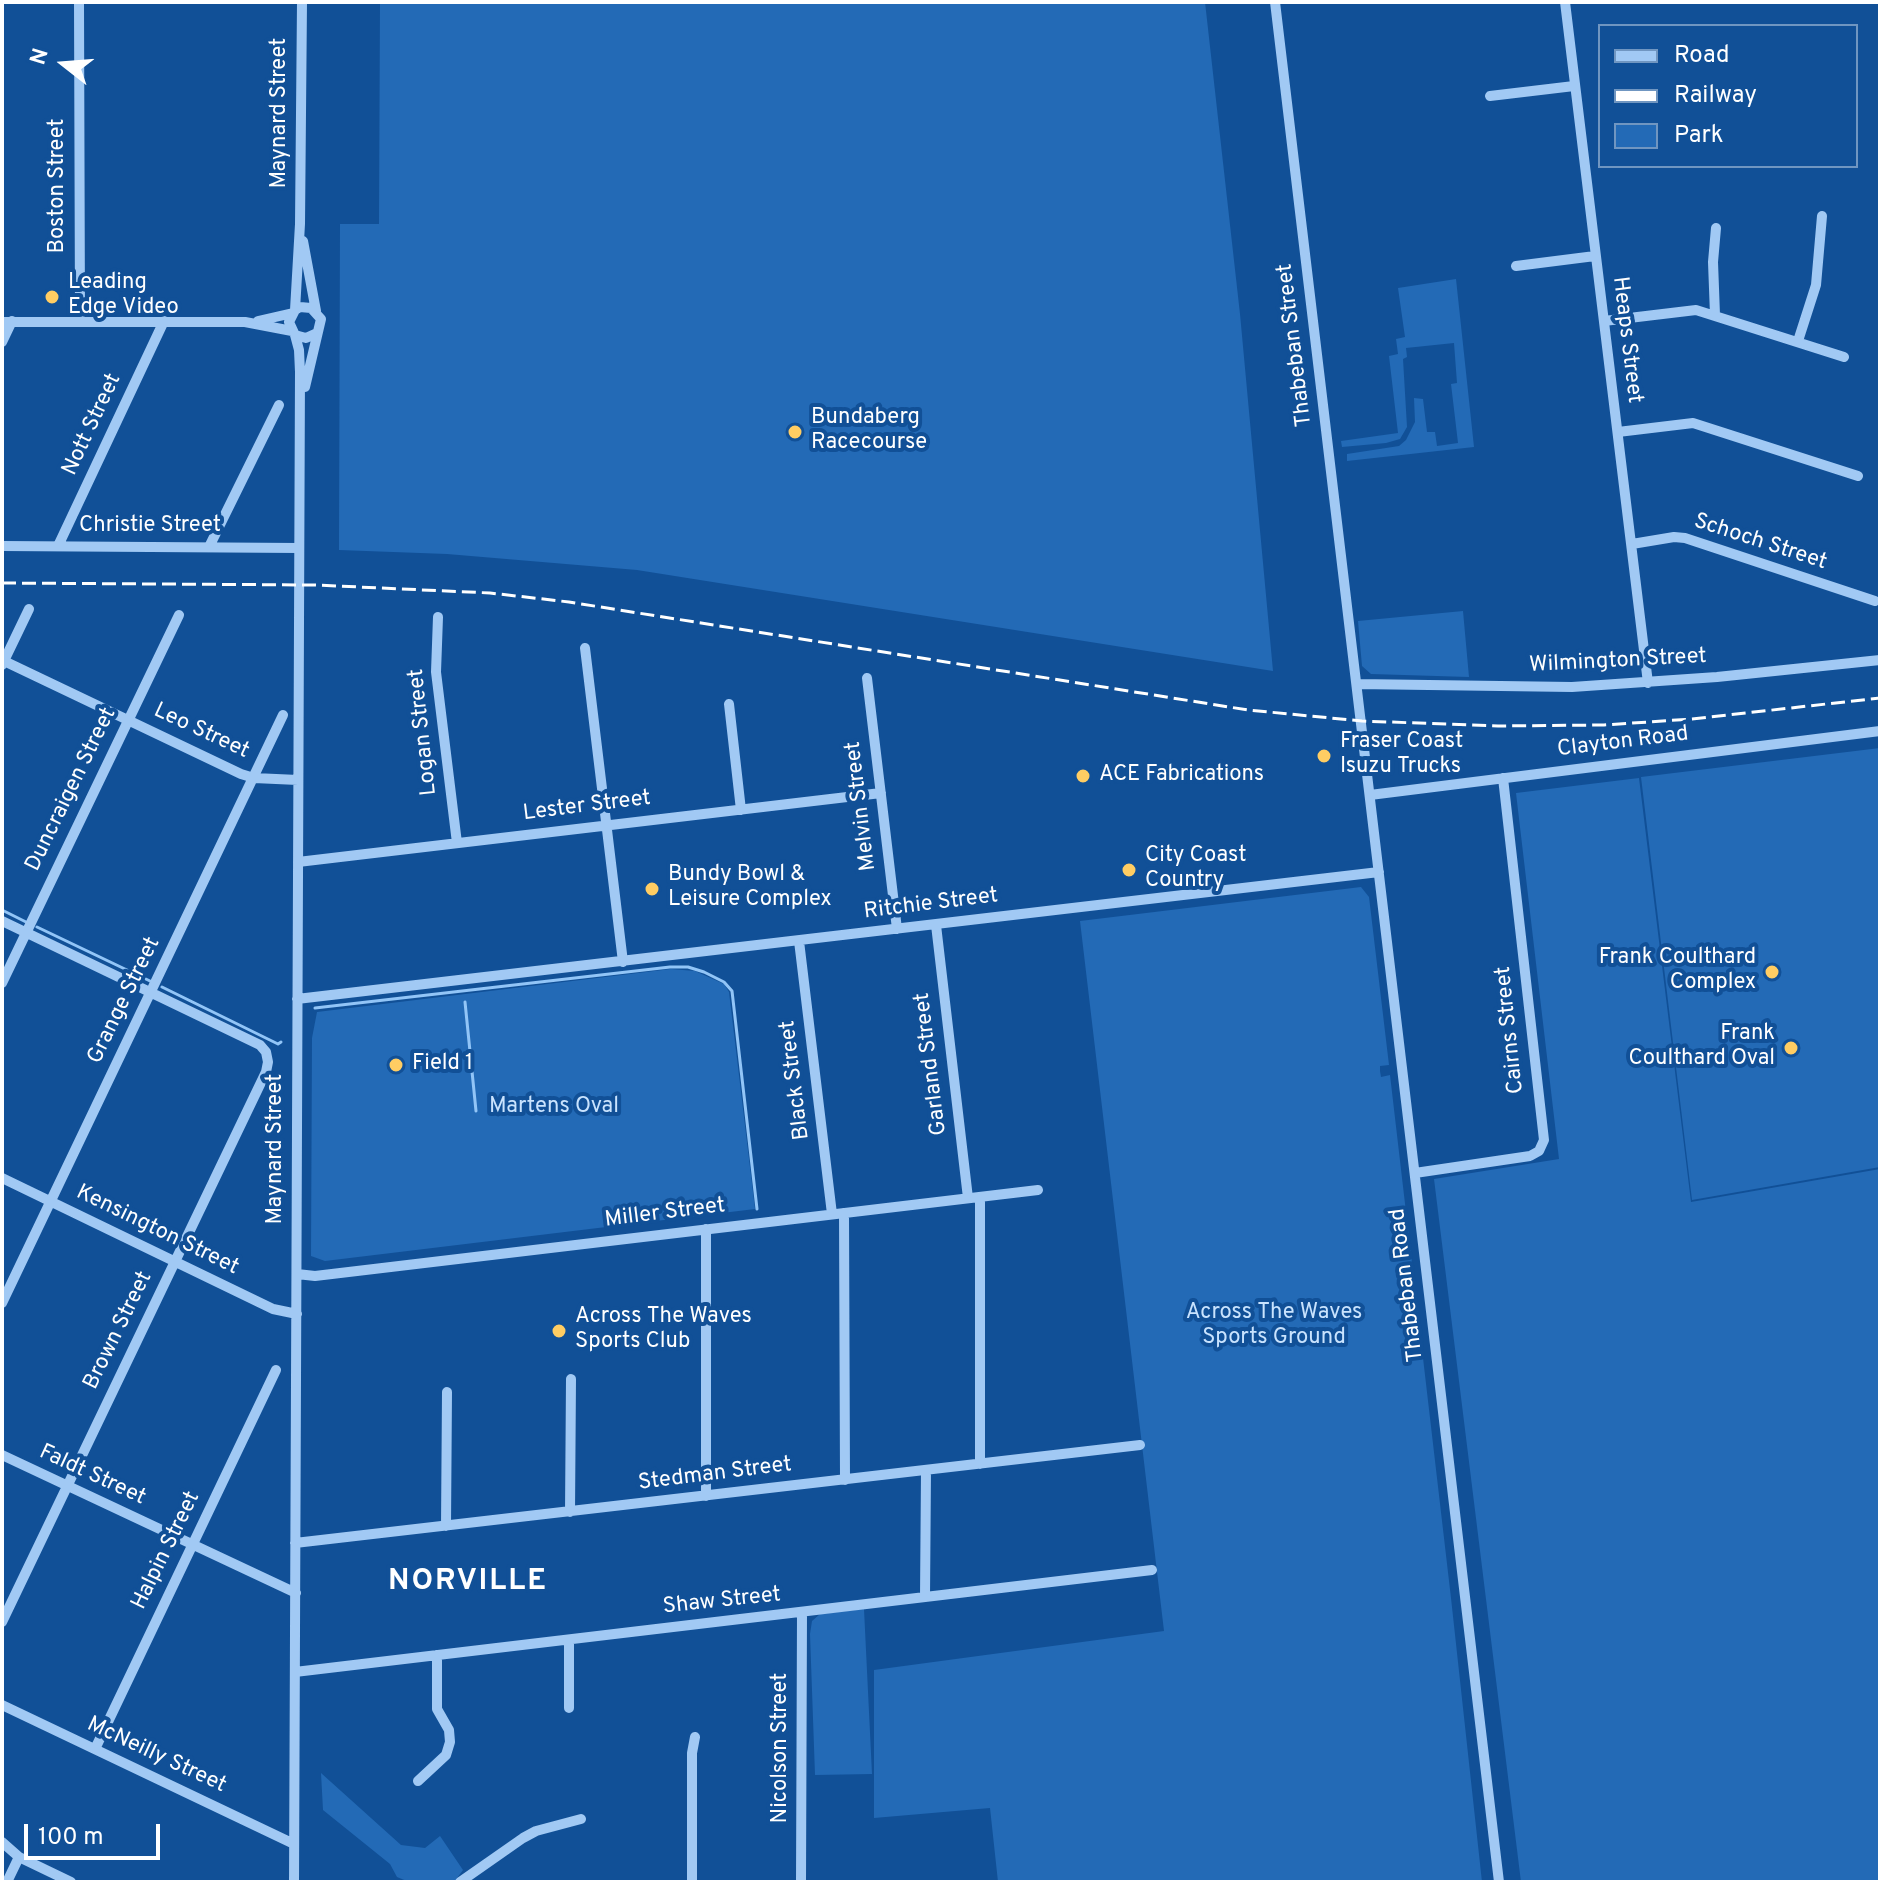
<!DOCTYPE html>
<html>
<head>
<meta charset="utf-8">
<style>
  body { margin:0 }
  #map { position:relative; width:1882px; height:1884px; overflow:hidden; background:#115097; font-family:Overpass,sans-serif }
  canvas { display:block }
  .frame { position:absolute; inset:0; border:4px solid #fff; pointer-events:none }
  .legend { position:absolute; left:1598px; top:24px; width:260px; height:144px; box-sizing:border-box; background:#115097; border:2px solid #7096c1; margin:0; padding:10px 14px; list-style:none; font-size:24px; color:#fff }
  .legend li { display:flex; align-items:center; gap:16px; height:40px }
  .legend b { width:40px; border:2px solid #7096c1 }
  .north { position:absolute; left:24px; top:24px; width:80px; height:80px; -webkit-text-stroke:6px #115097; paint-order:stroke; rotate:287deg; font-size:22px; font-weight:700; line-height:32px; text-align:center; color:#fff }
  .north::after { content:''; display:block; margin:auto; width:28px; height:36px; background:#fff; clip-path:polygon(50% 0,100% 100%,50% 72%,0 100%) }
  .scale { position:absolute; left:24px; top:1824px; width:136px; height:36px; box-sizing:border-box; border:4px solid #fff; border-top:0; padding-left:10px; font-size:24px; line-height:28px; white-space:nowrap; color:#fff; -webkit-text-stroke:6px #115097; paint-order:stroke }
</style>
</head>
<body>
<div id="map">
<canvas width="1882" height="1884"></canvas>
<div class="frame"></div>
<ul class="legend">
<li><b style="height:10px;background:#a1c9f4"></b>Road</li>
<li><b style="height:10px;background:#fff"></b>Railway</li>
<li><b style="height:22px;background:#236ab6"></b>Park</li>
</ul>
<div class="north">N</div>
<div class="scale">100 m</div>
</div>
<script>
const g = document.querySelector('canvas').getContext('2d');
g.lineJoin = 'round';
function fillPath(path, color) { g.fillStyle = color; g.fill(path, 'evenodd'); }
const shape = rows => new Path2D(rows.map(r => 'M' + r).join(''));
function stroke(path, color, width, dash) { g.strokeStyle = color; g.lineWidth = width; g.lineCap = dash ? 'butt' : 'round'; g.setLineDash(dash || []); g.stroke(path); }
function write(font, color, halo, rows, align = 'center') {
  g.font = font + ' Overpass,sans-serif'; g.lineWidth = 8; g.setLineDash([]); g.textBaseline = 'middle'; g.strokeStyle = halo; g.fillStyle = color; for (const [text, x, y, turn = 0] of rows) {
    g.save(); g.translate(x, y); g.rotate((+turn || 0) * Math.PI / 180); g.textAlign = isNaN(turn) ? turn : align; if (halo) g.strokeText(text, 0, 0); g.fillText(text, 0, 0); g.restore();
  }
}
const green = shape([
  [380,2,1205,2,1240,314,1273,671,637,570,447,554,339,550,340,224,379,224],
  [1456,279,1474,447,1347,461,1347,454,1399,446,1406,440,1415,422,1414,398,1423,399,1427,432,1435,432,1437,446,1458,443,1451,384,1457,383,1454,343,1406,348,1407,357,1403,359,1407,427,1400,439,1386,443,1342,447,1341,441,1398,433,1389,356,1398,354,1396,339,1405,337,1398,288],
  [1463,611,1469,677,1371,674,1362,666,1358,621],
  [1880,748,1880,1167,1692,1200,1641,777],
  [1639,778,1691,1202,1880,1169,1880,1882,1521,1882,1434,1179,1559,1159,1516,793],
  [1361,887,1369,897,1389,1065,1380,1066,1380,1071,1381,1077,1390,1075,1451,1598,1482,1882,998,1882,990,1808,874,1818,874,1670,1164,1631,1080,921],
  [671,969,695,971,724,984,729,992,755,1209,325,1261,311,1256,312,1038,317,1012],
  [864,1609,872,1774,815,1775,810,1634,812,1621,820,1614],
  [321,1773,401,1845,425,1848,440,1836,463,1870,454,1882,409,1882,397,1877,390,1864,323,1810]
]);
const stream = shape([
  [2,910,26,922],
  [37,927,150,981],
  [162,987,278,1044,281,1042],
  [465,1002,476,1111],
  [315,1008,670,967,688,967,704,972,724,982,732,991,757,1209]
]);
const minor = shape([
  [79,2,80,321],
  [1275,2,1499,1882],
  [1565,2,1648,683],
  [1490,96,1574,86],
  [303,241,316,311],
  [1516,266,1595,256],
  [295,310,300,224,302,2],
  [1715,315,1713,262,1716,228],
  [258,321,293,313],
  [1604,321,1696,310,1844,357],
  [2,322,245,322,292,331],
  [1798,341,1816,285,1822,216],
  [2,342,12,321],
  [305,387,321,319,311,308,300,307,295,310,289,322,295,335,306,338,317,333],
  [1618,432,1693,423,1858,476],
  [1632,544,1674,537,1685,538,1875,601],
  [2,546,299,548],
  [58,546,164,321],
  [209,547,279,405],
  [438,617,436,672,457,843],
  [585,648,623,962],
  [4,661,241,774,254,778,298,780],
  [2,665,29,609],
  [867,678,897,929],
  [1357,684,1572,687,1717,677,1880,660],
  [729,704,741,810],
  [1370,795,1880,731],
  [298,862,881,793],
  [2,921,260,1045,266,1052,268,1062,266,1072,2,1622],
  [936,925,968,1198],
  [799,941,832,1214],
  [2,983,179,615],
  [297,999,1379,872],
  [1415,1173,1530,1156,1539,1151,1544,1140,1503,778],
  [2,1178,273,1309,297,1314],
  [980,1197,980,1464],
  [844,1213,845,1480],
  [297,1274,315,1276,1038,1190],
  [2,1303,283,715],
  [2,1455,296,1593],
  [706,1496,706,1229],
  [570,1512,571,1379],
  [446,1526,447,1392],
  [295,1543,1140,1445],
  [925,1597,926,1471],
  [569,1640,569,1708],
  [295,1672,1152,1570],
  [2,1705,294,1844],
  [95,1749,276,1370],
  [418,1781,446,1755,450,1742,449,1730,437,1709,437,1655],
  [2,1842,19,1857,71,1882],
  [7,1882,19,1857],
  [294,1882,300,372,299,350,295,335],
  [460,1882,523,1838,536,1831,581,1819],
  [692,1882,692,1753,695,1737],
  [801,1882,802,1613]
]);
const rail = shape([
  [2,583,315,585,490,593,569,602,1248,710,1362,721,1498,726,1604,725,1692,719,1880,698]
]);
const markers = [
  [52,297,8,"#ffcd63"],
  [795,432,8,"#ffcd63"],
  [1324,756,8,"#ffcd63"],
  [1083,776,8,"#ffcd63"],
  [1129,870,8,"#ffcd63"],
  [652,889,8,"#ffcd63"],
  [1772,972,8,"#ffcd63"],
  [1791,1048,8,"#ffcd63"],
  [396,1065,8,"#ffcd63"],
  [559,1331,8,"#ffcd63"]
];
const streetNames = [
  ["Maynard Street",281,113,-90],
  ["Boston Street",59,186,-90],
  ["Heaps Street",1626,340,83],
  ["Thabeban Street",1296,345,-97],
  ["Nott Street",93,425,-65],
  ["Christie Street",150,527],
  ["Schoch Street",1760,543,18],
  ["Wilmington Street",1618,662,-3],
  ["Leo Street",201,732,25],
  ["Logan Street",424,732,-96],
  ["Clayton Road",1623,743,-7],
  ["Duncraigen Street",72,790,-64],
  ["Melvin Street",862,806,-97],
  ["Lester Street",587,807,-7],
  ["Ritchie Street",931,905,-7],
  ["Grange Street",125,1001,-64],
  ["Cairns Street",1511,1030,-96],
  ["Garland Street",932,1064,-97],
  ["Black Street",796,1080,-97],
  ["Maynard Street",277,1149,-90],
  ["Miller Street",665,1214,-7],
  ["Kensington Street",157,1231,26],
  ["Thabeban Road",1408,1285,-97],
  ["Brown Street",119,1331,-64],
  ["Stedman Street",715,1475,-7],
  ["Faldt Street",92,1476,25],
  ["Halpin Street",167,1551,-64],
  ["Shaw Street",722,1602,-6],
  ["Nicolson Street",782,1748,-90],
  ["McNeilly Street",156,1756,25]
];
const poiNames = [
  ["Leading",68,284],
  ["Edge Video",68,309],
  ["Bundaberg",811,419],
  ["Racecourse",811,444],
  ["Fraser Coast",1340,743],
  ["Isuzu Trucks",1340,768],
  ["ACE Fabrications",1099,776],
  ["City Coast",1145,857],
  ["Country",1145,882],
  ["Bundy Bowl &",668,876],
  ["Leisure Complex",668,901],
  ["Frank Coulthard",1756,959,"right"],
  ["Complex",1756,984,"right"],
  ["Frank",1775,1035,"right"],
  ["Coulthard Oval",1775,1060,"right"],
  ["Field 1",412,1065],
  ["Across The Waves",575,1318],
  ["Sports Club",575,1343]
];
const parkNames = [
  ["Martens Oval",554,1108],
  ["Across The Waves",1274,1314],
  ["Sports Ground",1274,1339]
];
const districtNames = [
  ["NORVILLE",468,1583]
];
fillPath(green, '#236ab6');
stroke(stream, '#92c5f7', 3);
stroke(minor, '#a1c9f4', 10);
stroke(rail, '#fff', 3, [14, 6]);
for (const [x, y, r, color] of markers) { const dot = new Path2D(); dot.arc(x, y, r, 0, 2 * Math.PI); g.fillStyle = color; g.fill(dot); stroke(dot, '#115097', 3); }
write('22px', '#fff', '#115097', streetNames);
write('22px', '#fff', '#115097', poiNames, 'left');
write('22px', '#c9e3fe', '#115097', parkNames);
g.letterSpacing = '2px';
write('bold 30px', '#fff', '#115097', districtNames);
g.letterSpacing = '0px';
</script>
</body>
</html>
